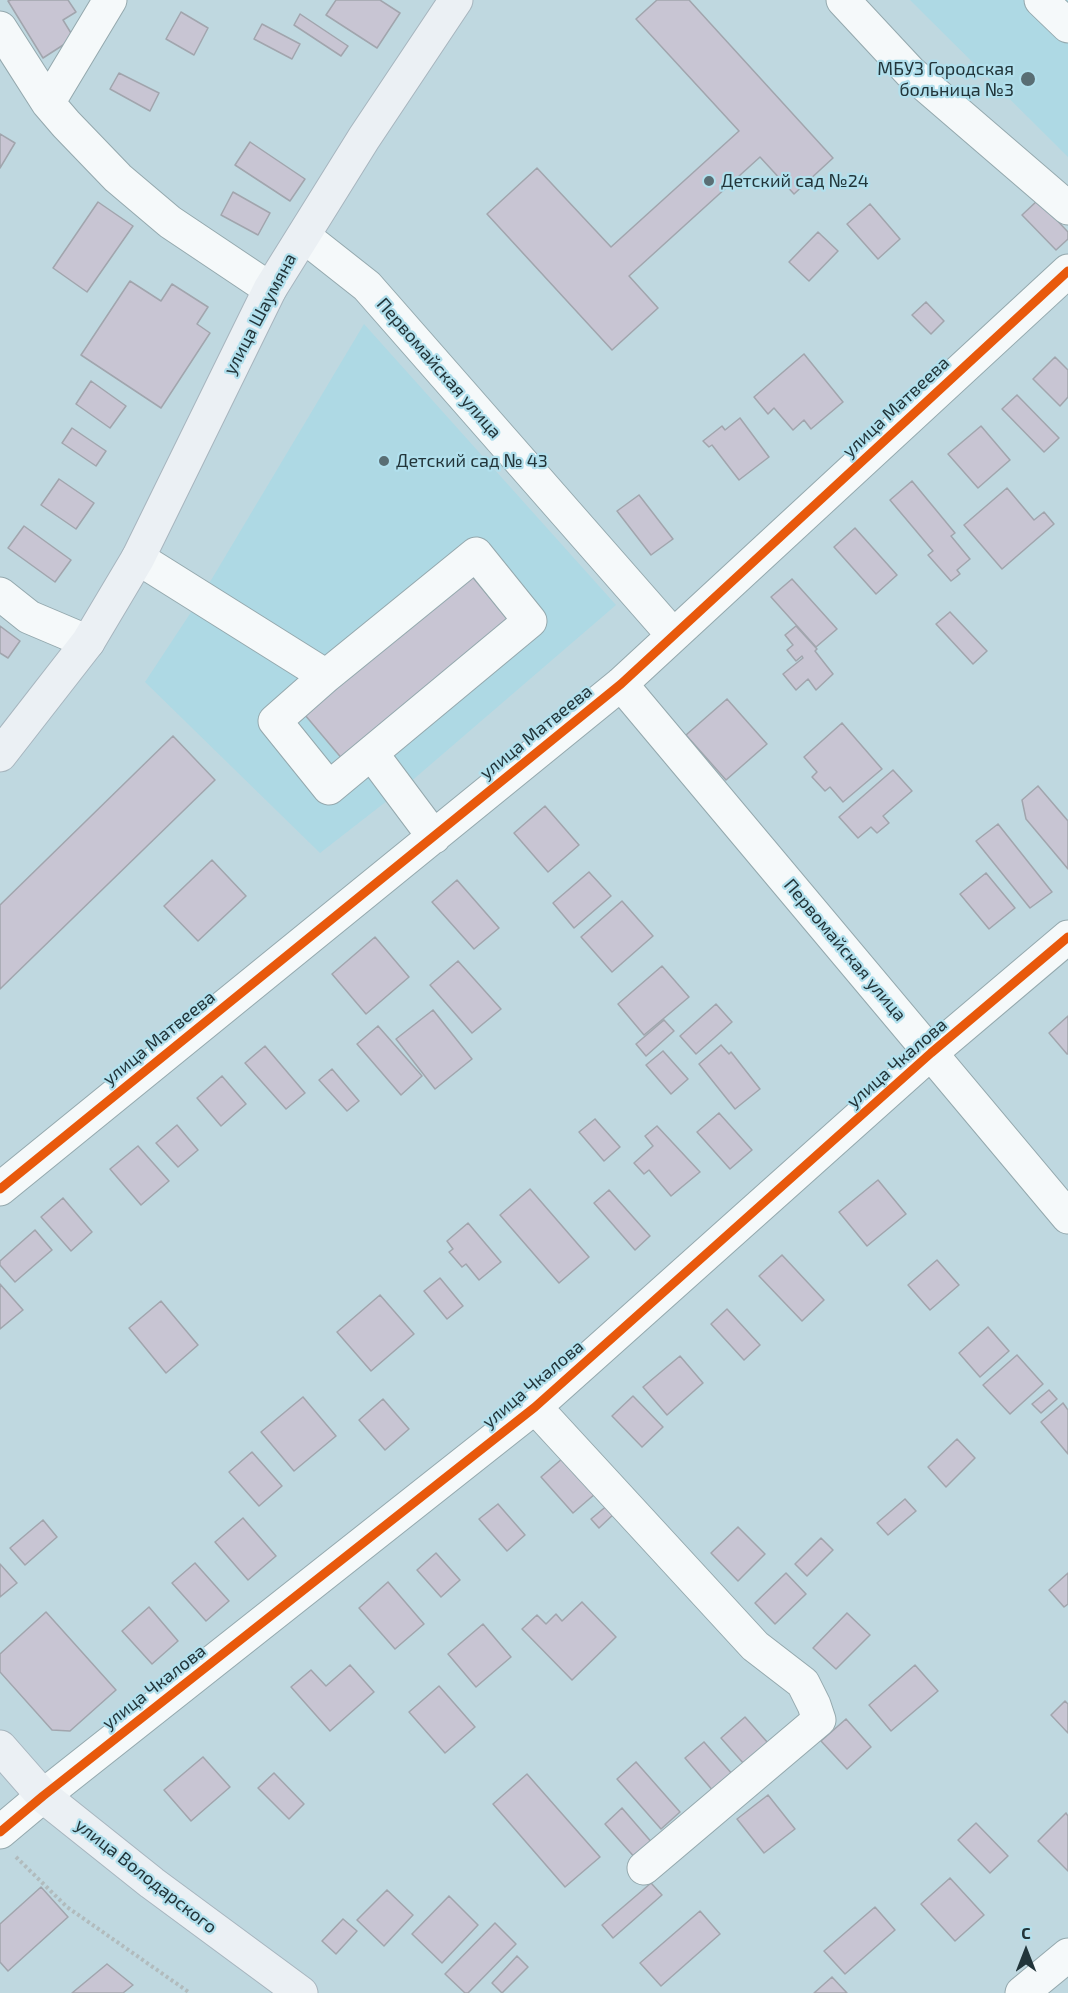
<!DOCTYPE html>
<html>
<head>
<meta charset="utf-8">
<style>
  body { margin:0 }
  #map { position:relative; width:1068px; height:1993px; overflow:hidden; background:#bfd8e0; font-family:"Exo 2",sans-serif }
  canvas { display:block }
  .north { position:absolute; left:996px; top:1921px; width:60px; height:60px; -webkit-text-stroke:4px #b2e0ed; paint-order:stroke; rotate:0deg; font-size:16px; font-weight:700; line-height:24px; text-align:center; color:#22353a }
  .north::after { content:''; display:block; margin:auto; width:21px; height:27px; background:#22353a; clip-path:polygon(50% 0,100% 100%,50% 72%,0 100%) }
</style>
</head>
<body>
<div id="map">
<canvas width="1068" height="1993"></canvas>
<div class="north">С</div>
</div>
<script>
const g = document.querySelector('canvas').getContext('2d');
g.lineJoin = 'round';
function fillPath(path, color) { g.fillStyle = color; g.fill(path, 'evenodd'); }
const shape = rows => new Path2D(rows.map(r => 'M' + r).join(''));
function stroke(path, color, width, dash) { g.strokeStyle = color; g.lineWidth = width; g.lineCap = dash ? 'butt' : 'round'; g.setLineDash(dash || []); g.stroke(path); }
function write(font, color, halo, rows, align = 'center') {
  g.font = font + ' "Exo 2",sans-serif'; g.lineWidth = 4.5; g.setLineDash([]); g.textBaseline = 'middle'; g.strokeStyle = halo; g.fillStyle = color; for (const [text, x, y, turn = 0] of rows) {
    g.save(); g.translate(x, y); g.rotate((+turn || 0) * Math.PI / 180); g.textAlign = isNaN(turn) ? turn : align; if (halo) g.strokeText(text, 0, 0); g.fillText(text, 0, 0); g.restore();
  }
}
const built = shape([
  [910,0,1068,0,1068,157],
  [364,324,616,605,401,790,320,853,145,682,201,597]
]);
const building = shape([
  [11,0,68,0,76,12,63,20,74,38,43,58,8,1,11,0],
  [336,0,380,0,400,13,377,48,326,15,336,0],
  [657,0,689,0,833,158,794,194,760,157,629,276,658,308,612,350,487,214,537,168,611,247,739,131,636,19,657,0],
  [181,12,208,28,194,55,166,39,181,12],
  [300,14,348,46,341,56,294,25,300,14],
  [262,24,300,44,292,59,254,39,262,24],
  [119,73,159,93,150,111,110,89,119,73],
  [0,134,15,143,0,168,0,134],
  [250,142,305,179,290,201,235,165,250,142],
  [233,192,270,213,258,235,221,215,233,192],
  [1038,200,1068,232,1068,239,1056,250,1022,215,1038,200],
  [98,202,133,226,87,292,53,268,98,202],
  [870,204,900,239,878,259,847,224,870,204],
  [818,232,838,251,809,281,789,262,818,232],
  [130,281,161,301,172,284,208,307,197,324,210,333,161,408,81,355,130,281],
  [926,302,944,321,931,334,912,315,926,302],
  [804,354,843,402,811,429,804,420,793,430,774,408,768,414,754,397,804,354],
  [1055,357,1068,370,1068,397,1060,406,1033,379,1055,357],
  [91,381,126,406,110,428,76,404,91,381],
  [1017,395,1059,438,1044,452,1002,409,1017,395],
  [740,418,769,457,739,480,712,445,709,447,703,441,722,426,725,430,740,418],
  [981,426,1010,460,978,488,948,454,981,426],
  [72,428,106,451,96,466,62,443,72,428],
  [59,479,94,503,76,529,41,505,59,479],
  [912,481,955,533,951,536,970,559,957,570,960,574,951,581,928,555,933,551,890,500,912,481],
  [1007,488,1034,520,1044,512,1054,524,1002,569,964,525,1007,488],
  [639,495,673,539,651,555,617,511,639,495],
  [24,526,71,560,55,582,8,548,24,526],
  [855,528,897,575,876,594,834,547,855,528],
  [471,575,510,622,344,761,305,715,471,575],
  [792,579,837,629,816,647,771,597,792,579],
  [950,612,987,651,973,664,936,624,950,612],
  [0,626,20,641,8,658,0,653,0,626],
  [796,626,817,649,815,651,833,674,816,690,808,679,796,690,783,674,803,658,802,656,796,661,787,650,793,645,785,635,796,626],
  [727,699,767,744,726,780,686,735,727,699],
  [842,723,882,769,843,802,830,787,825,791,812,777,817,772,804,757,842,723],
  [173,736,215,780,0,989,0,905,173,736],
  [893,770,912,791,883,816,889,823,877,833,871,827,858,838,839,817,893,770],
  [1038,786,1068,821,1068,869,1026,819,1022,800,1038,786],
  [545,806,579,845,548,872,514,833,545,806],
  [998,824,1052,892,1030,908,976,841,998,824],
  [212,860,246,896,198,941,164,906,212,860],
  [589,872,611,896,574,928,553,903,589,872],
  [986,873,1015,908,989,929,960,894,986,873],
  [457,880,499,928,474,949,432,902,457,880],
  [622,901,653,936,612,972,581,937,622,901],
  [375,937,409,977,366,1014,332,974,375,937],
  [458,961,501,1009,472,1033,430,985,458,961],
  [662,966,689,997,644,1035,618,1004,662,966],
  [716,1004,732,1022,696,1054,680,1036,716,1004],
  [433,1010,472,1059,435,1089,396,1039,433,1010],
  [1068,1016,1068,1054,1067,1054,1049,1033,1068,1016],
  [664,1020,674,1031,646,1056,636,1044,664,1020],
  [378,1026,422,1076,401,1095,357,1044,378,1026],
  [721,1045,729,1054,731,1052,760,1089,735,1109,699,1064,721,1045],
  [265,1046,305,1093,286,1109,245,1063,265,1046],
  [663,1051,688,1079,671,1094,646,1065,663,1051],
  [332,1069,359,1101,347,1111,319,1080,332,1069],
  [222,1076,246,1104,221,1126,197,1098,222,1076],
  [719,1113,752,1150,730,1169,697,1132,719,1113],
  [595,1119,620,1147,604,1161,579,1132,595,1119],
  [177,1125,198,1150,178,1167,156,1143,177,1125],
  [657,1126,700,1172,671,1196,649,1170,644,1174,634,1163,653,1146,645,1136,657,1126],
  [138,1146,169,1181,141,1205,110,1169,138,1146],
  [878,1180,906,1214,867,1246,839,1212,878,1180],
  [530,1189,589,1257,559,1283,500,1215,530,1189],
  [609,1190,650,1236,635,1250,594,1203,609,1190],
  [63,1198,92,1232,71,1251,41,1217,63,1198],
  [468,1223,501,1262,479,1280,466,1264,462,1267,449,1252,453,1249,447,1241,468,1223],
  [35,1230,52,1250,15,1282,0,1265,0,1261,35,1230],
  [782,1255,824,1300,802,1321,759,1276,782,1255],
  [937,1260,959,1285,930,1310,908,1285,937,1260],
  [440,1278,463,1306,447,1319,424,1291,440,1278],
  [0,1284,23,1310,0,1329,0,1284],
  [380,1295,414,1334,371,1371,337,1332,380,1295],
  [161,1301,198,1345,166,1373,129,1328,161,1301],
  [727,1309,760,1345,744,1360,711,1324,727,1309],
  [988,1327,1009,1351,980,1377,959,1353,988,1327],
  [1017,1355,1043,1384,1010,1414,983,1385,1017,1355],
  [680,1356,703,1383,667,1415,643,1387,680,1356],
  [1049,1390,1057,1399,1041,1413,1032,1404,1049,1390],
  [633,1396,663,1427,642,1447,612,1416,633,1396],
  [303,1397,336,1436,294,1471,261,1432,303,1397],
  [383,1399,409,1429,385,1450,359,1420,383,1399],
  [1063,1403,1068,1410,1068,1454,1041,1422,1063,1403],
  [957,1439,975,1458,946,1487,928,1467,957,1439],
  [252,1452,282,1486,259,1506,229,1472,252,1452],
  [563,1458,595,1494,573,1513,541,1477,563,1458],
  [905,1499,916,1511,888,1535,877,1523,905,1499],
  [498,1504,525,1535,507,1551,479,1519,498,1504],
  [609,1504,616,1512,599,1528,591,1519,609,1504],
  [243,1518,276,1556,248,1580,215,1542,243,1518],
  [43,1520,57,1537,25,1565,10,1548,43,1520],
  [738,1527,765,1554,738,1581,711,1553,738,1527],
  [821,1538,833,1550,807,1576,795,1564,821,1538],
  [436,1553,460,1580,441,1597,417,1570,436,1553],
  [195,1563,229,1601,206,1621,172,1583,195,1563],
  [0,1564,17,1583,0,1597,0,1564],
  [786,1573,806,1594,775,1624,755,1603,786,1573],
  [1068,1573,1068,1604,1064,1607,1049,1590,1068,1573],
  [388,1582,424,1624,395,1649,359,1608,388,1582],
  [582,1602,616,1637,572,1680,522,1629,537,1615,546,1624,556,1614,562,1621,582,1602],
  [149,1607,178,1641,152,1664,122,1631,149,1607],
  [46,1612,116,1690,70,1731,52,1730,0,1672,0,1654,46,1612],
  [847,1613,870,1635,836,1669,813,1648,847,1613],
  [483,1624,511,1657,476,1687,448,1654,483,1624],
  [350,1665,374,1692,330,1731,291,1687,311,1670,326,1686,350,1665],
  [915,1665,938,1691,891,1731,869,1705,915,1665],
  [439,1686,475,1727,445,1753,409,1712,439,1686],
  [1065,1701,1068,1704,1068,1733,1051,1715,1065,1701],
  [745,1717,768,1743,744,1764,721,1738,745,1717],
  [846,1719,871,1747,847,1769,821,1741,846,1719],
  [704,1742,733,1775,714,1792,685,1758,704,1742],
  [203,1757,230,1787,191,1821,164,1790,203,1757],
  [636,1762,680,1812,661,1829,617,1779,636,1762],
  [274,1773,304,1804,289,1819,258,1788,274,1773],
  [527,1774,600,1857,565,1887,493,1804,527,1774],
  [768,1795,795,1829,764,1853,737,1819,768,1795],
  [622,1808,654,1845,637,1860,605,1824,622,1808],
  [1066,1813,1068,1816,1068,1871,1038,1841,1066,1813],
  [976,1823,1008,1856,990,1873,958,1840,976,1823],
  [950,1878,984,1915,955,1941,921,1904,950,1878],
  [651,1883,662,1895,613,1938,602,1925,651,1883],
  [41,1887,68,1917,8,1971,0,1962,0,1924,41,1887],
  [387,1890,413,1915,384,1946,357,1920,387,1890],
  [449,1896,478,1925,442,1963,412,1934,449,1896],
  [875,1907,895,1930,845,1974,824,1951,875,1907],
  [700,1911,720,1934,661,1986,640,1963,700,1911],
  [343,1919,357,1931,336,1954,322,1941,343,1919],
  [495,1923,516,1944,468,1993,465,1993,445,1974,495,1923],
  [517,1956,528,1967,502,1993,492,1983,517,1956],
  [107,1964,133,1985,123,1993,72,1993,107,1964],
  [832,1977,847,1993,814,1993,832,1977]
]);
const path = shape([
  [16,1857,67,1907,190,1993]
]);
const minor = shape([
  [843,0,910,72,1068,208],
  [1041,0,1068,26],
  [0,28,48,103,66,124,118,178,170,222,270,289],
  [48,103,110,0],
  [315,245,367,286,673,635],
  [138,558,326,676,476,554,530,621,329,788,275,721,326,676],
  [0,594,29,617,88,642],
  [621,684,1068,1217],
  [372,754,434,837],
  [0,1189,621,684,1068,271],
  [535,1407,755,1646,803,1683,814,1705,819,1720,644,1868],
  [0,1832,43,1796,535,1407,931,1053,1068,937],
  [1022,1993,1068,1955]
]);
const major = shape([
  [0,755,88,642,138,558,270,289,364,138,456,0],
  [0,1747,43,1796,152,1883,301,1993]
]);
const cycleway = shape([
  [0,1189,621,684,1068,271],
  [0,1832,43,1796,535,1407,931,1053,1068,937]
]);
const markers = [
  [1028,79,8,"#596e74"],
  [709,181,6,"#596e74"],
  [384,461,6,"#596e74"]
];
const poiNames = [
  ["МБУЗ Городская",1014,69,"right"],
  ["больница №3",1014,90,"right"],
  ["Детский сад №24",721,181],
  ["Детский сад № 43",396,461]
];
const streetNames = [
  ["улица Шаумяна",260,314,-62],
  ["Первомайская улица",439,368,49],
  ["улица Матвеева",896,407,-43],
  ["улица Матвеева",536,732,-39],
  ["Первомайская улица",845,950,50],
  ["улица Матвеева",159,1038,-39],
  ["улица Чкалова",897,1063,-41],
  ["улица Чкалова",533,1384,-40],
  ["улица Чкалова",154,1687,-38],
  ["улица Володарского",146,1876,38]
];
fillPath(built, '#aed9e4');
fillPath(building, '#c8c5d3');
stroke(building, '#a1a5ad', 1.5);
stroke(minor, '#94a8ad', 35);
stroke(major, '#a7b5be', 35);
stroke(path, '#b1bbbd', 4, [3, 3]);
stroke(minor, '#f5f9fa', 33);
stroke(major, '#ebf0f4', 33);
stroke(cycleway, '#e8590c', 9);
for (const [x, y, r, color] of markers) { const dot = new Path2D(); dot.arc(x, y, r, 0, 2 * Math.PI); g.fillStyle = color; g.fill(dot); stroke(dot, '#b2e0ed', 2); }
write('18px', '#22353a', '#b2e0ed', poiNames, 'left');
write('18px', '#22353a', '#b2e0ed', streetNames);
</script>
</body>
</html>
